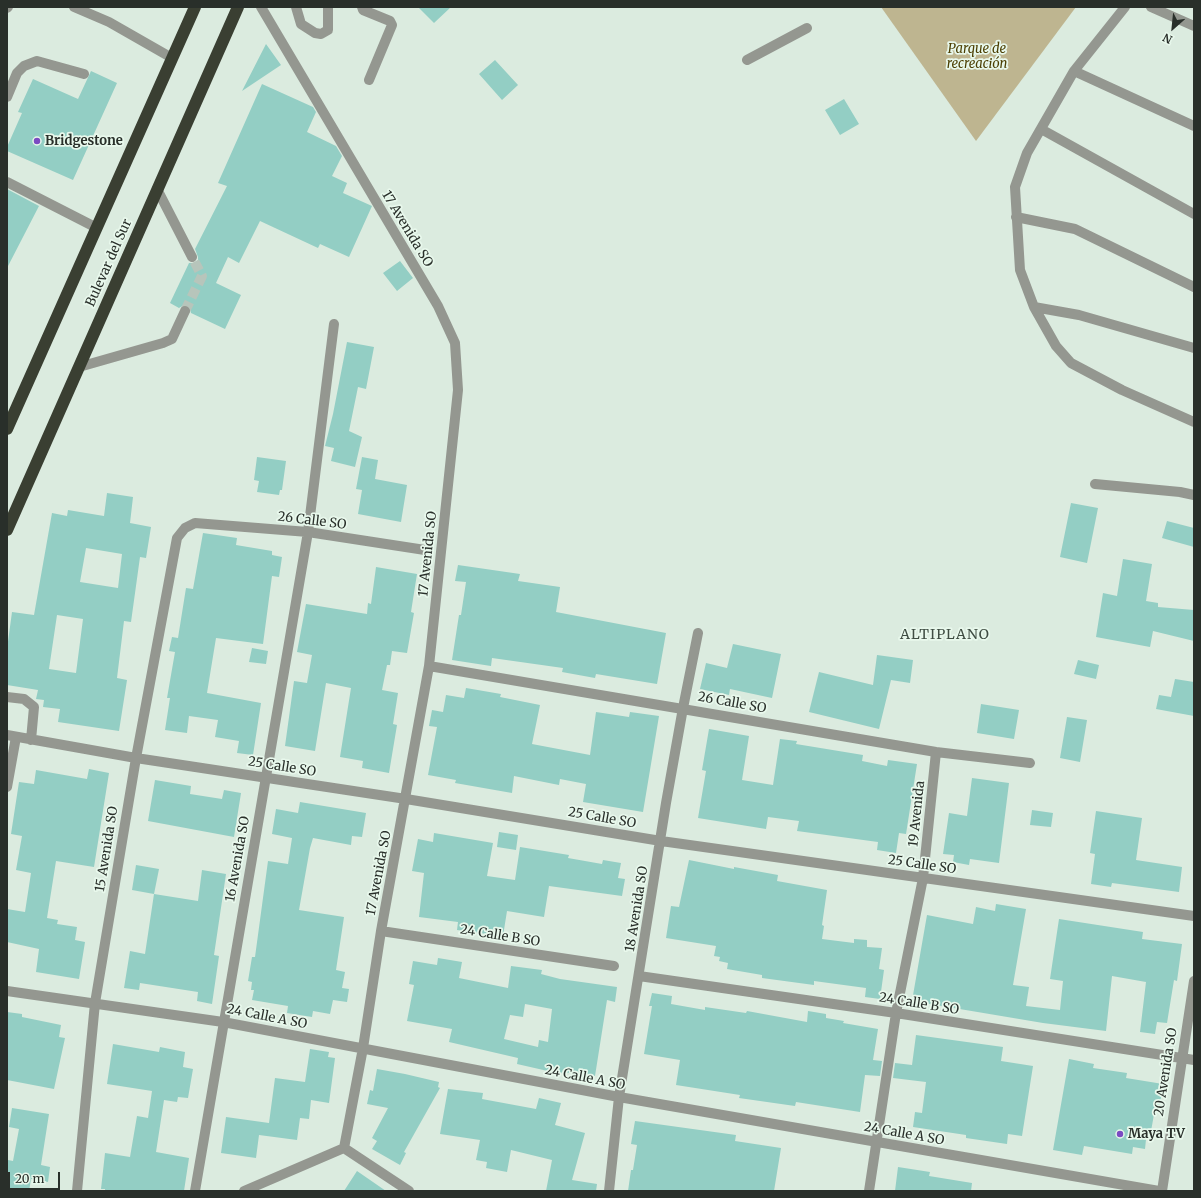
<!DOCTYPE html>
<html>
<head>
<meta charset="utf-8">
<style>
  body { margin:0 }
  #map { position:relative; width:1201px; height:1198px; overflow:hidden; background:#dbebdf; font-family:Merriweather,serif }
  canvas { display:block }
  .frame { position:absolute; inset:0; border:8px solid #292f2a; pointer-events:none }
  .north { position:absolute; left:1153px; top:8px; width:40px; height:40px; -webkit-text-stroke:3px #e8f8ec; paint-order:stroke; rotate:207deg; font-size:11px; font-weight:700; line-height:16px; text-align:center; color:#292f2a }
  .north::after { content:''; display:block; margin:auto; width:14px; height:18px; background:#292f2a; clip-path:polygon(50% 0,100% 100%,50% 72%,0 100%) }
  .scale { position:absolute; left:8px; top:1172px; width:52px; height:18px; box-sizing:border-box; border:2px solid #292f2a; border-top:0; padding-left:5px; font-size:12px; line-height:14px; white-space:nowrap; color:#292f2a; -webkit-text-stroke:3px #e8f8ec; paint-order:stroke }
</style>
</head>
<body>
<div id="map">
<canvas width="1201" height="1198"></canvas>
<div class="frame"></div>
<div class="north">N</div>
<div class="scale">20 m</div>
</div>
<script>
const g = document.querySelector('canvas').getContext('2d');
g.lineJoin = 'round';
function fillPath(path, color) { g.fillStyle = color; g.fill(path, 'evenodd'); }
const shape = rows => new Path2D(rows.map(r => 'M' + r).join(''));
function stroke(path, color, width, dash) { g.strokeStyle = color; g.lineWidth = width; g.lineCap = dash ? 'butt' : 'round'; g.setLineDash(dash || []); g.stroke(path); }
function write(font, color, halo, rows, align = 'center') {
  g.font = font + ' Merriweather,serif'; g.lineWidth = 3.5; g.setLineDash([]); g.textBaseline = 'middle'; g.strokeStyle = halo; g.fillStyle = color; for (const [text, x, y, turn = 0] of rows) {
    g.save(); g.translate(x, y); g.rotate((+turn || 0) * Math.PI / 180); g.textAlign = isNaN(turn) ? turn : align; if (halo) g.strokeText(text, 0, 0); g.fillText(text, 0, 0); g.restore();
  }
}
const green = shape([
  [881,7,1076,7,976,141]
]);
const building = shape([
  [418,7,451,7,434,23],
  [266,44,281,65,242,91],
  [495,60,518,85,502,100,479,74],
  [91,71,117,83,73,180,7,151,7,147,22,113,18,112,33,79,78,99],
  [262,84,313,107,316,112,307,132,336,146,342,156,332,176,347,183,343,193,372,206,349,257,320,244,318,248,260,221,239,263,228,257,216,283,241,295,225,329,191,313,190,308,188,305,184,305,179,308,170,303,189,263,195,263,198,260,198,257,195,249,227,186,218,183],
  [844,99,859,124,840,135,825,110],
  [7,189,39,206,7,268],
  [400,261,413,278,397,291,383,273],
  [347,342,374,347,366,389,358,387,349,431,362,437,355,467,331,461,334,448,325,446,333,414],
  [257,457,286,461,282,490,280,490,279,495,257,492,259,481,254,480],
  [362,457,378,460,375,479,407,485,401,522,358,514,362,490,356,489],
  [107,493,133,497,130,523,151,527,146,558,140,557,131,622,124,621,117,678,127,680,119,731,58,722,60,709,43,707,44,700,36,699,38,690,7,685,7,649,12,612,34,615,52,513,67,516,68,510,104,516],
  [86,548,122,554,118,588,80,582],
  [57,615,83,619,76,673,49,669],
  [1071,503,1098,508,1087,563,1060,557],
  [1167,521,1194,528,1194,547,1162,538],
  [203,533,237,538,236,545,272,551,272,555,282,557,279,577,272,576,263,644,216,638,207,693,261,703,253,755,237,753,239,741,215,737,218,720,189,716,187,733,165,730,170,698,167,698,175,652,169,651,172,637,178,638,186,588,193,589],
  [1123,559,1152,564,1146,601,1158,603,1158,607,1194,610,1194,641,1153,631,1150,647,1096,637,1103,593,1117,596],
  [458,565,520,574,518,581,560,587,556,612,666,633,657,684,596,674,595,678,562,672,563,668,492,658,491,666,452,660,459,615,461,615,466,582,455,581],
  [376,567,417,574,411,612,414,613,407,653,392,651,390,665,387,665,382,690,398,693,393,724,397,725,389,773,362,768,363,761,340,757,351,688,326,683,315,751,285,746,294,681,307,683,312,655,297,652,306,604,367,614,368,603,371,604],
  [733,644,781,654,772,698,730,689,729,695,700,689,706,663,727,668],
  [252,648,268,651,266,664,249,662],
  [877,655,913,660,910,683,891,680,879,729,809,712,819,672,873,685],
  [1078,660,1099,665,1096,679,1074,674],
  [1175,679,1194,682,1194,716,1156,709,1159,695,1171,697],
  [466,688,501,694,500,697,540,705,532,744,590,755,596,712,629,717,630,712,659,716,643,812,583,802,586,784,560,779,559,785,514,776,512,793,455,783,456,780,428,775,437,727,429,726,432,710,443,712,446,695,464,698],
  [981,704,1019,710,1014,739,977,733],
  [1067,717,1087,720,1080,762,1060,758],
  [709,729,749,736,742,780,773,785,780,739,797,741,796,744,863,755,862,761,887,766,888,760,917,764,906,834,899,833,896,853,877,850,878,842,797,831,799,821,768,817,766,829,698,818,706,771,702,770],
  [89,769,109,773,94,867,56,861,47,918,58,920,57,924,77,927,75,940,85,942,79,979,36,972,39,949,7,942,7,909,25,912,31,873,16,870,22,836,11,834,19,782,34,784,36,770,87,779],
  [972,778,1009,783,999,863,970,859,969,865,953,862,954,855,943,854,949,813,967,816],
  [155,780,191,786,190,794,222,799,224,790,241,793,234,837,148,821],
  [300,802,366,813,362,837,352,836,351,845,313,838,310,848,299,910,344,917,336,970,345,972,342,988,349,989,347,1002,333,1000,330,1014,313,1011,312,1017,287,1013,288,1006,252,1000,254,990,251,990,252,982,248,981,252,957,255,957,268,861,288,864,292,838,272,834,276,809,298,813],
  [1032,810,1053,813,1051,827,1030,825],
  [1096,811,1142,818,1136,860,1182,867,1179,892,1112,883,1111,887,1091,884,1095,854,1090,853],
  [499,832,518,835,516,850,497,847],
  [434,833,493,843,487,876,515,880,520,847,569,855,568,858,602,864,603,860,621,863,618,878,625,879,622,896,549,886,544,917,507,911,503,936,457,930,458,922,419,917,424,873,412,871,418,839,433,842],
  [689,860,734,869,734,867,778,875,777,881,827,890,822,925,824,926,822,939,854,943,854,939,867,940,867,947,882,948,879,969,884,970,880,999,865,997,866,988,814,981,814,985,762,978,762,975,727,969,728,963,719,961,720,957,714,956,716,946,666,938,671,906,679,907],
  [136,865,159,869,154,894,132,890],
  [202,870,226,874,214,955,219,956,212,1004,197,1001,198,992,140,983,139,990,124,988,130,951,145,954,154,894,198,901],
  [996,904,1026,909,1013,985,1029,987,1026,1006,1060,1010,1063,981,1050,979,1059,919,1143,932,1142,939,1182,944,1177,981,1174,980,1167,1023,1157,1022,1155,1034,1140,1032,1146,982,1112,976,1106,1031,1043,1023,912,1001,927,915,973,924,976,907,995,911],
  [438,958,462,962,459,978,508,988,511,966,542,970,541,974,560,979,617,987,615,1002,607,1000,595,1076,562,1072,561,1074,517,1064,518,1058,449,1042,452,1029,407,1021,414,985,409,984,413,961,437,965],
  [525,1004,552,1009,548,1042,539,1040,538,1047,504,1039,510,1015,523,1017],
  [652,993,672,996,671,1004,705,1010,705,1007,746,1013,747,1011,807,1022,808,1011,826,1014,826,1018,844,1021,843,1023,878,1029,873,1060,882,1061,880,1076,865,1075,860,1112,796,1102,795,1106,739,1098,740,1095,676,1085,680,1060,644,1054,652,1006,649,1006],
  [7,1012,22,1014,22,1017,61,1025,59,1037,65,1038,54,1089,7,1080],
  [916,1035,1003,1047,1001,1061,1033,1066,1022,1136,1008,1134,1007,1144,966,1138,966,1135,913,1127,915,1112,922,1113,926,1082,893,1078,895,1063,912,1065],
  [113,1044,159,1052,160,1047,185,1052,183,1067,193,1069,188,1098,178,1097,177,1102,164,1100,156,1152,189,1158,184,1191,105,1191,105,1189,101,1189,105,1153,130,1157,137,1116,148,1118,152,1091,107,1084],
  [310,1049,329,1052,328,1057,335,1058,329,1103,311,1100,309,1119,300,1118,297,1140,259,1135,256,1158,221,1153,226,1117,269,1123,275,1078,305,1082],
  [1069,1059,1094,1064,1093,1068,1127,1073,1126,1078,1163,1084,1159,1110,1155,1109,1151,1131,1147,1130,1145,1149,1133,1147,1132,1154,1084,1146,1082,1155,1053,1150],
  [377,1069,405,1074,439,1082,438,1087,440,1088,404,1152,406,1153,400,1165,372,1149,377,1141,372,1138,388,1108,367,1104,370,1090,373,1091],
  [448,1089,483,1093,482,1099,536,1109,539,1098,561,1103,555,1125,585,1133,572,1180,597,1184,596,1191,546,1191,552,1160,511,1150,507,1172,486,1168,487,1162,476,1160,480,1140,440,1134],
  [12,1108,49,1114,41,1165,50,1167,48,1182,31,1179,29,1191,7,1191,8,1160,13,1161,19,1129,9,1127],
  [635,1121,736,1135,735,1141,781,1148,774,1191,628,1191,631,1170,633,1170,637,1145,631,1144],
  [898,1167,930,1172,929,1176,972,1183,971,1191,895,1191],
  [357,1171,386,1191,344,1191]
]);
const minorTunnel = shape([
  [185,311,202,276,192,257]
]);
const minor = shape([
  [74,7,109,22,172,58],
  [261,7,438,306,455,343,458,390,429,666,381,931,363,1048,344,1148],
  [296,7,301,24,315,33,321,34,328,30,328,7],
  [362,7,363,10,390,21,392,25,369,80],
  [1125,7,1074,71,1027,153,1015,187,1020,270,1034,307,1056,346,1071,363,1122,390,1194,422],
  [1151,7,1194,26],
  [7,8,8,7],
  [747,60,807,28],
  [1074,71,1194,126],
  [7,97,17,73,24,66,37,61,84,74],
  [1041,129,1194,214],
  [7,182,97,228],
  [157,189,192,257],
  [1016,217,1075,229,1194,287],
  [1034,307,1079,315,1194,348],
  [79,367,163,343,172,339,185,311],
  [1095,484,1180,492,1194,495],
  [429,666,936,752,1030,763],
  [7,697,24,699,34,707,31,740],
  [7,735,136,758,406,799,661,841,1194,916],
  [7,787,16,737],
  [381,931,614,966],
  [639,976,896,1013,1194,1060],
  [7,991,223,1022,619,1097,1159,1191],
  [344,1148,409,1191],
  [77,1191,95,1003,136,758,177,538,185,528,195,523,308,532,425,550],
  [195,1191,308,532,334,324],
  [244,1191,344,1148],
  [609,1191,619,1097,666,803,683,708,698,633],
  [869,1191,896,1013,923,878,936,752],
  [1162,1191,1194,981]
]);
const highway = shape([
  [7,429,195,7],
  [7,530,238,7]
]);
const markers = [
  [37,141,4,"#7b4ac2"],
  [1120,1134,4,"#7b4ac2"]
];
const parkNames = [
  ["Parque de",977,49],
  ["recreación",977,64]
];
const poiNames = [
  ["Bridgestone",45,141],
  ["Maya TV",1128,1134]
];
const streetNames = [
  ["17 Avenida SO",407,229,59],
  ["Bulevar del Sur",109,263,-66],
  ["26 Calle SO",312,521,7],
  ["17 Avenida SO",428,554,-84],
  ["26 Calle SO",732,703,10],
  ["25 Calle SO",282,767,9],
  ["19 Avenida",917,814,-84],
  ["25 Calle SO",602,818,10],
  ["15 Avenida SO",107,849,-81],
  ["16 Avenida SO",238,859,-80],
  ["25 Calle SO",922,865,8],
  ["17 Avenida SO",379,873,-79],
  ["18 Avenida SO",637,909,-81],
  ["24 Calle B SO",500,936,9],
  ["24 Calle B SO",919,1004,9],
  ["24 Calle A SO",267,1017,11],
  ["20 Avenida SO",1166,1072,-81],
  ["24 Calle A SO",585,1078,11],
  ["24 Calle A SO",904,1134,10]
];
const neighbourhoodNames = [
  ["ALTIPLANO",945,635]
];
fillPath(green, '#beb590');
fillPath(building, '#93cec4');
stroke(minorTunnel, '#b7c5bb', 10, [10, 5]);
stroke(minor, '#949790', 10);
stroke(highway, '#3a3f32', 12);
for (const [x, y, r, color] of markers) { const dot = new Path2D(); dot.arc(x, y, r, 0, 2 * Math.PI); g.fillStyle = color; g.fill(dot); stroke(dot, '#e8f8ec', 1.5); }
write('italic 13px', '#4b3e02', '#e8f8ec', parkNames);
write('bold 13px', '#292f2a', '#e8f8ec', poiNames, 'left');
write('13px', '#292f2a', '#e8f8ec', streetNames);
g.letterSpacing = '1px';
write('14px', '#3f4d43', '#e8f8ec', neighbourhoodNames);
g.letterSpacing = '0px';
</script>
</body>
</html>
